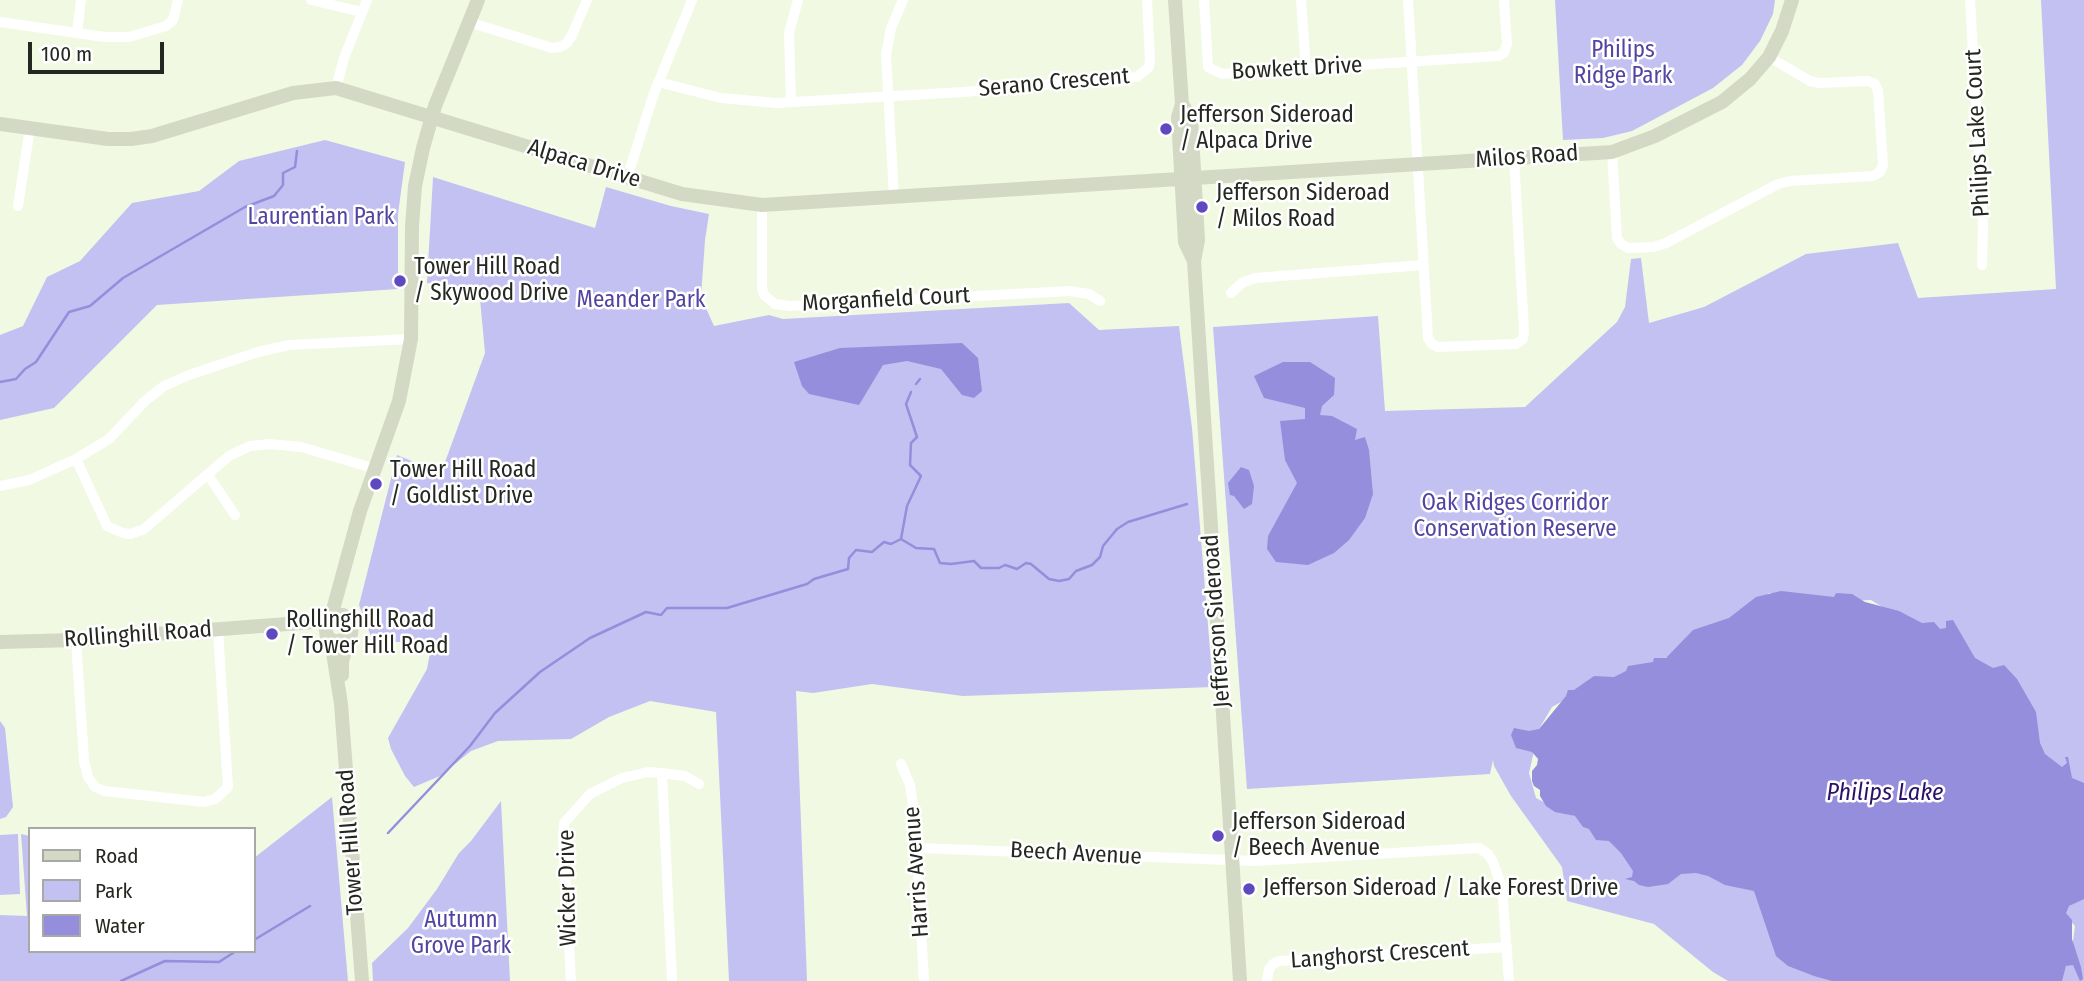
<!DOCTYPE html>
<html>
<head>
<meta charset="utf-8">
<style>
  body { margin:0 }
  #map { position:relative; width:2084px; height:981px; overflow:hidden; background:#f1f9e3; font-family:"Fira Sans Condensed",sans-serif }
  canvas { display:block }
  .legend { position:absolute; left:28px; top:827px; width:228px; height:126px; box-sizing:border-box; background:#fff; border:2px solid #a8a9a6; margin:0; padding:9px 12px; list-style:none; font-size:21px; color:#252820 }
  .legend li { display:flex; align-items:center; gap:14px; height:35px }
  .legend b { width:35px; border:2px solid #a8a9a6 }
  .scale { position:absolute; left:28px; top:42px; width:136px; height:32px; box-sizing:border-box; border:4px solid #252820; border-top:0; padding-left:9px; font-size:21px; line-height:24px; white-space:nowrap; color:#252820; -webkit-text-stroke:5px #fff; paint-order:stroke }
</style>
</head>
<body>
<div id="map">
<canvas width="2084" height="981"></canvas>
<ul class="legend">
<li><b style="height:9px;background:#d3d9c4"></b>Road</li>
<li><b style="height:19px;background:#c3c1f1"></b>Park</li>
<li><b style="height:19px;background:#948edc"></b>Water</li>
</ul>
<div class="scale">100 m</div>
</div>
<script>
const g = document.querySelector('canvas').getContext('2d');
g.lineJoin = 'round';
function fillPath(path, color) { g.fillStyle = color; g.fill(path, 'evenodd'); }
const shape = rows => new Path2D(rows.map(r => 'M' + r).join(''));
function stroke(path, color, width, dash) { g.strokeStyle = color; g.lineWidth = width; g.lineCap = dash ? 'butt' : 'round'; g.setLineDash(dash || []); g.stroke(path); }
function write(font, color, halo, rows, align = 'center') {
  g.font = font + ' "Fira Sans Condensed",sans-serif'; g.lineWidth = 5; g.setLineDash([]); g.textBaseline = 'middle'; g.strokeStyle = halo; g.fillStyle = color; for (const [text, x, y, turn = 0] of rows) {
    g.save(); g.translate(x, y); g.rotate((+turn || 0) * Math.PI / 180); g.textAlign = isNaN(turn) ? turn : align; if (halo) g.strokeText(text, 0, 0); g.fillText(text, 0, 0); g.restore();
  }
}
const green = shape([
  [1555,0,1775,0,1773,14,1760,41,1742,65,1713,88,1632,131,1603,138,1563,140],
  [2041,0,2084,0,2084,795,2054,770,1931,637,1871,600,1813,602,1769,593,1748,612,1649,667,1595,683,1552,707,1539,729,1529,773,1536,798,1567,814,1596,821,1749,883,1841,981,1728,981,1713,972,1654,924,1567,901,1562,867,1511,796,1494,766,1493,760,1490,774,1247,789,1213,327,1378,316,1385,411,1525,407,1617,322,1625,307,1631,259,1641,258,1649,323,1704,307,1806,254,1898,243,1918,298,2056,289],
  [325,140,405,162,398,214,398,289,157,305,54,408,0,420,0,335,23,326,47,277,80,261,132,203,199,191,239,161],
  [433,177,595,228,606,187,671,206,709,214,705,240,701,297,714,326,769,315,783,319,1069,303,1099,330,1179,326,1192,428,1213,687,963,696,872,684,813,693,796,691,807,981,729,981,716,712,650,701,609,717,571,739,498,741,471,751,440,776,414,787,405,776,391,749,388,738,427,669,432,642,373,642,359,605,397,455,441,473,485,353,479,288,427,283],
  [0,721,5,728,13,807,6,817,0,819],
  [332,797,348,981,0,981,0,915,27,916,21,834,30,836,30,951,254,951,254,858],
  [501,801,510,981,373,981,372,963,408,928,437,889,459,853,471,841],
  [18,834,20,894,0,895,0,835],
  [2084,894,2084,981,2055,981,2066,967,2072,949,2075,926,2062,912]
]);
const water = shape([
  [962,343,978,358,982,391,974,398,962,395,941,369,907,361,883,365,859,405,809,394,802,386,794,362,840,348],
  [1283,362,1310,362,1335,378,1334,395,1322,406,1320,415,1332,416,1357,429,1355,440,1365,437,1369,450,1373,494,1365,518,1349,540,1334,553,1308,565,1276,562,1267,549,1268,536,1297,483,1285,460,1280,421,1305,419,1305,408,1264,398,1254,376],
  [1241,467,1249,470,1254,486,1252,504,1244,509,1234,496,1230,495,1228,483],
  [1781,591,1834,597,1836,593,1852,594,1865,602,1899,611,1922,623,1934,622,1940,629,1946,628,1946,621,1953,620,1975,658,1993,668,2004,665,2017,679,2036,712,2040,743,2045,754,2062,767,2067,763,2065,757,2068,757,2072,778,2084,783,2084,899,2069,906,2066,913,2072,920,2072,939,2081,967,2083,979,2080,981,2073,965,2066,966,2062,981,1832,981,1814,976,1788,966,1776,956,1754,891,1725,885,1708,876,1696,873,1681,874,1668,884,1648,887,1639,885,1634,881,1625,879,1632,877,1633,871,1621,853,1609,841,1596,840,1589,829,1583,827,1575,816,1555,812,1546,806,1540,796,1540,790,1534,786,1532,781,1532,771,1537,765,1538,759,1532,752,1516,748,1511,735,1514,728,1529,731,1539,729,1566,696,1568,690,1574,690,1594,676,1614,677,1626,671,1628,666,1653,662,1654,658,1666,658,1693,630,1729,618,1756,597]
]);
const stream = shape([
  [0,382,16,379,25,369,36,362,69,312,90,306,123,278,245,207,274,196,283,185,283,173,295,167,297,151],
  [916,384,920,379],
  [901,539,916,548,934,549,940,563,951,564,974,561,981,568,999,568,1005,565,1017,569,1026,563,1031,564,1049,579,1059,581,1069,579,1076,571,1092,565,1100,557,1103,546,1117,529,1128,522,1187,504],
  [901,539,907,506,921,476,910,465,911,443,917,437,906,404,911,392],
  [388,833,470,746,495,713,540,672,590,638,646,612,661,615,667,608,727,608,807,584,814,579,848,569,849,558,856,550,872,552,884,542,891,544,901,539],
  [254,940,310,906],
  [121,981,165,961,219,962,236,951]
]);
const street = shape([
  [311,0,362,12],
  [1204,0,1208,67,1222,74,1498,56,1504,53,1507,44,1504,0],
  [1301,0,1306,69],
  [1408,0,1428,338,1432,344,1438,347,1516,344,1523,339,1524,331,1514,158],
  [1970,0,1983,227,1982,265],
  [0,22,105,37,129,37,166,26,173,20,178,0],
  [469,22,552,48,560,47,567,43,572,35,587,0],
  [77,33,81,0],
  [658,82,721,98,776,103,963,92,1137,77,1149,67,1150,59,1147,0],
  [336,88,344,58,367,0],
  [791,102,789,33,798,0],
  [1612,152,1617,238,1621,244,1628,248,1654,247,1666,243,1778,184,1790,181,1873,176,1880,172,1883,165,1878,91,1875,84,1868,81,1819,83,1810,81,1769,57],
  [627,178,653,96,692,0],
  [894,197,886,55,891,28,903,0],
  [762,205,762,288,764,295,775,304,790,306,1070,291,1089,294,1100,301],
  [18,206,30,128],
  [1231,293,1242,283,1255,278,1424,265],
  [76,459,107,526,123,533,130,534,144,529,229,456,250,446,269,444,301,447,376,469],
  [208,475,235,515],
  [0,486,29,480,76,459,109,439,145,401,164,386,189,375,258,352,289,345,411,339],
  [76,640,84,761,88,777,95,787,104,791,204,802,215,799,228,787,218,630],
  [901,764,910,785,919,848,918,877,924,981],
  [662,773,672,981],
  [919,848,1254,861,1479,848,1488,854,1493,862,1502,888,1509,981],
  [571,981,563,836,564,823,590,794,622,778,648,772,662,773,685,776,699,784],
  [1267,981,1269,969,1273,964,1279,961,1507,947]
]);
const secondary = shape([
  [1175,0,1182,104,1178,117,1185,242,1194,261],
  [1182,104,1191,118,1198,240,1194,261,1240,981],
  [0,124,108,139,131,139,152,136,293,93,336,88,682,194,762,205,1612,152,1655,136,1722,102,1750,79,1769,57,1782,31,1792,0],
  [331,617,360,511,399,401,411,339,412,226,415,186,423,148,435,106,478,0],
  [331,640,341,704,362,981],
  [0,642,76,640,327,621],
  [342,675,342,661,351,634,352,625,343,615,331,617,325,625,327,637,335,642,349,638]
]);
const markers = [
  [1166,129,7,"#5f48c0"],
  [1202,207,7,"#5f48c0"],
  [400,281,7,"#5f48c0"],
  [376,484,7,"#5f48c0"],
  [272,634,7,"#5f48c0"],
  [1218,836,7,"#5f48c0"],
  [1249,889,7,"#5f48c0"]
];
const parkNames = [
  ["Philips",1623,51],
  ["Ridge Park",1623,77],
  ["Laurentian Park",321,218],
  ["Meander Park",641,301],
  ["Oak Ridges Corridor",1515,504],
  ["Conservation Reserve",1515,530],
  ["Autumn",461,921],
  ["Grove Park",461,947]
];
const streetNames = [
  ["Bowkett Drive",1297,69,-3],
  ["Serano Crescent",1054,83,-5],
  ["Philips Lake Court",1978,133,-93],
  ["Milos Road",1527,157,-4],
  ["Alpaca Drive",584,164,17],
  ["Morganfield Court",886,300,-3],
  ["Jefferson Sideroad",1217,621,-94],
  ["Rollinghill Road",138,635,-4],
  ["Tower Hill Road",351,842,-94],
  ["Beech Avenue",1076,854,3],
  ["Harris Avenue",917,872,-94],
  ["Wicker Drive",568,888,-91],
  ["Langhorst Crescent",1380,955,-4]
];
const poiNames = [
  ["Jefferson Sideroad",1180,116],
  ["/ Alpaca Drive",1180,142],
  ["Jefferson Sideroad",1216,194],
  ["/ Milos Road",1216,220],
  ["Tower Hill Road",414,268],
  ["/ Skywood Drive",414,294],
  ["Tower Hill Road",390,471],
  ["/ Goldlist Drive",390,497],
  ["Rollinghill Road",286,621],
  ["/ Tower Hill Road",286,647],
  ["Jefferson Sideroad",1232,823],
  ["/ Beech Avenue",1232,849],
  ["Jefferson Sideroad / Lake Forest Drive",1263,889]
];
const waterNames = [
  ["Philips Lake",1885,793]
];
fillPath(green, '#c3c1f1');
fillPath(water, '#948edc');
stroke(stream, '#948edc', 2.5);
stroke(street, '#fff', 10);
stroke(secondary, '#d3d9c4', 14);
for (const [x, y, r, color] of markers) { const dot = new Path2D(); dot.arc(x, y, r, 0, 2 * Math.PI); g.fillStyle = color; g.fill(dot); stroke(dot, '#fff', 2.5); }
write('23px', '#5344a1', '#fff', parkNames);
write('23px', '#252820', '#fff', streetNames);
write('23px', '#252820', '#fff', poiNames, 'left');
write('italic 24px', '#2b106c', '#fff', waterNames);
</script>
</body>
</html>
